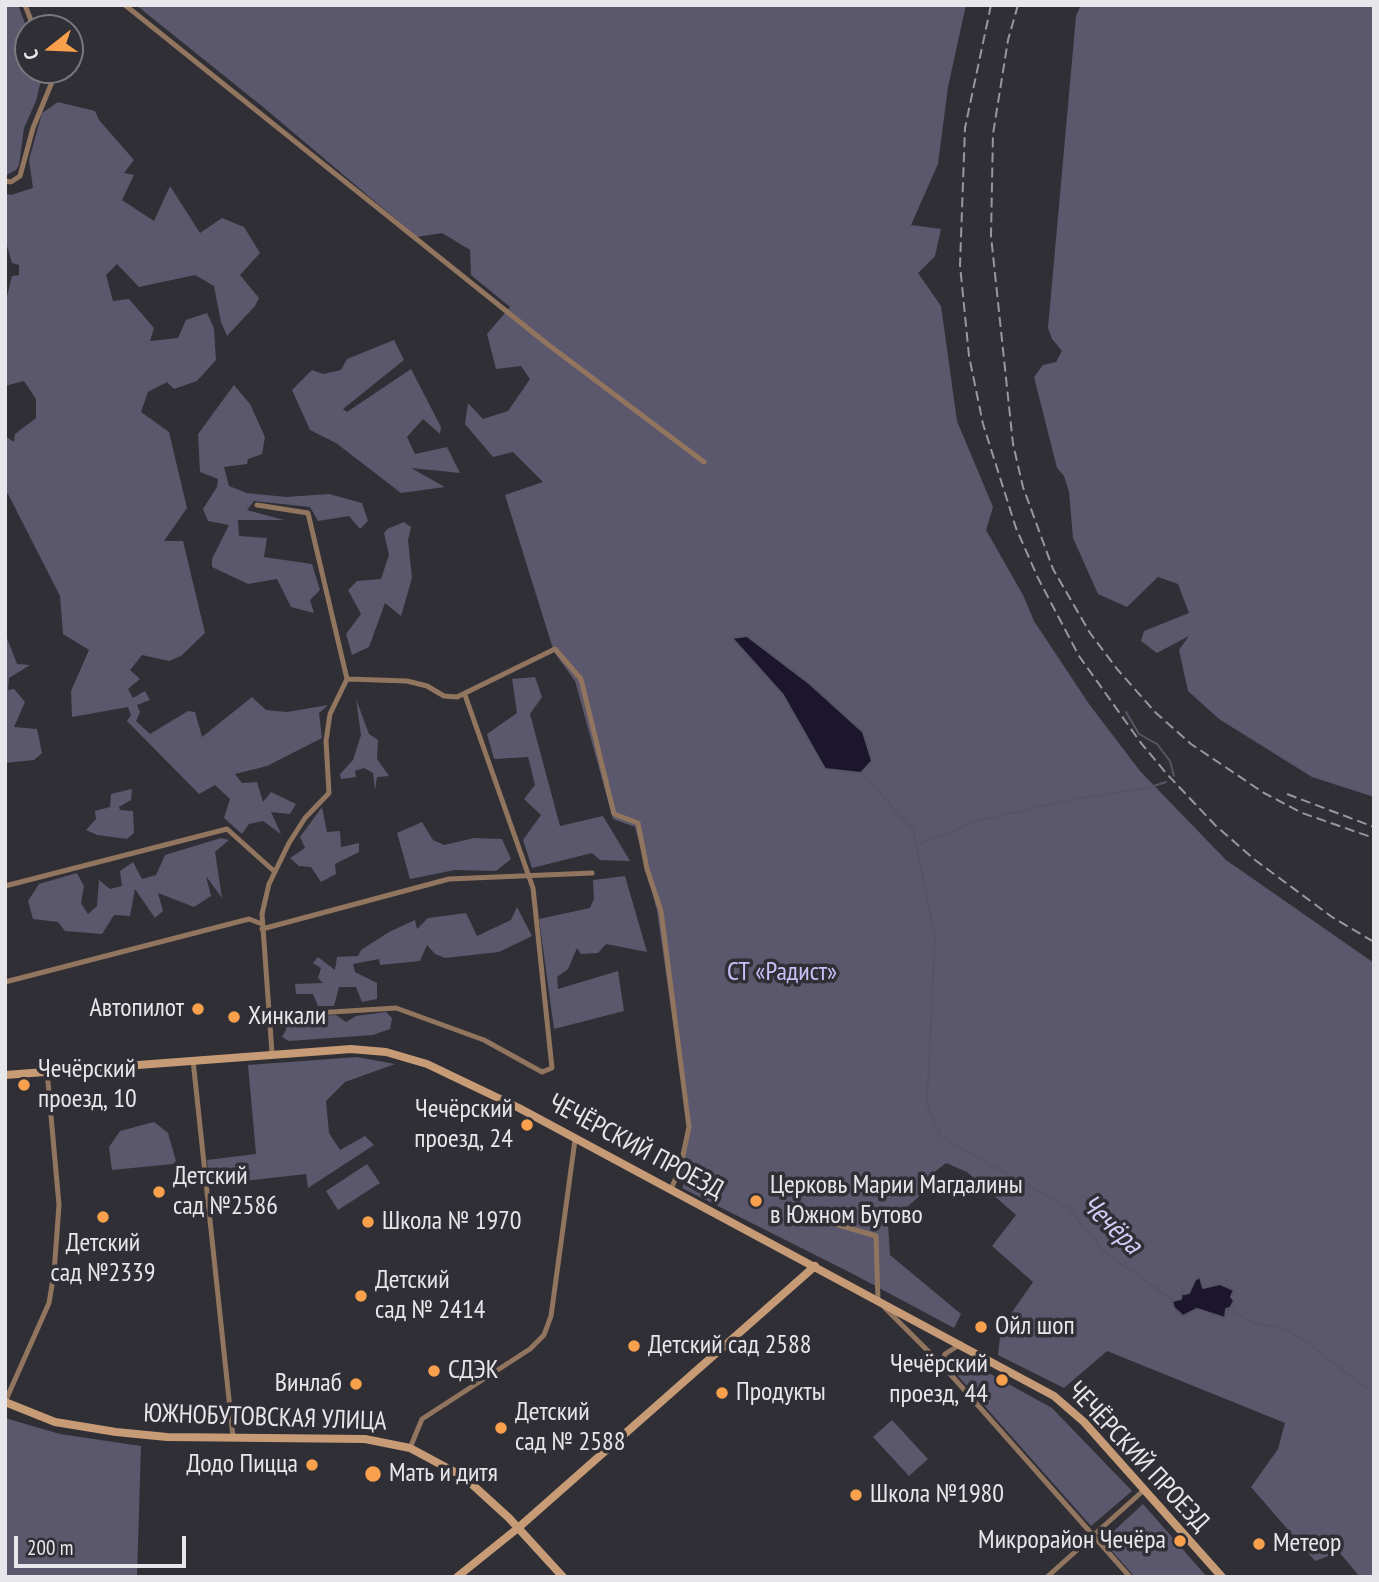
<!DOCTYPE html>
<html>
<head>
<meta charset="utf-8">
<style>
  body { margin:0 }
  #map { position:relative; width:1379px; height:1582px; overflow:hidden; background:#302f36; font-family:"PT Sans Narrow",sans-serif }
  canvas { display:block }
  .frame { position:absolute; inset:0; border:7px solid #e7e6eb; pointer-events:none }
  .north { position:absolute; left:14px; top:14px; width:70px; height:70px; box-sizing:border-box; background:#302f36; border:2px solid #79787e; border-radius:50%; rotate:252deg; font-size:19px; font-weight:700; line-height:28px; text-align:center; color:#e7e6eb }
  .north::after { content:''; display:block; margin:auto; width:24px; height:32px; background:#f9a04c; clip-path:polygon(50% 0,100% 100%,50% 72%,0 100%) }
  .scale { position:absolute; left:14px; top:1536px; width:172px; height:32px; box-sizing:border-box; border:4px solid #e7e6eb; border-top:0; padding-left:9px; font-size:21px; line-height:24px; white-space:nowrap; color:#e7e6eb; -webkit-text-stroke:5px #302f36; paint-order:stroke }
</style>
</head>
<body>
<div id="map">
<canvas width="1379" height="1582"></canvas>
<div class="frame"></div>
<div class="north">С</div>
<div class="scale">200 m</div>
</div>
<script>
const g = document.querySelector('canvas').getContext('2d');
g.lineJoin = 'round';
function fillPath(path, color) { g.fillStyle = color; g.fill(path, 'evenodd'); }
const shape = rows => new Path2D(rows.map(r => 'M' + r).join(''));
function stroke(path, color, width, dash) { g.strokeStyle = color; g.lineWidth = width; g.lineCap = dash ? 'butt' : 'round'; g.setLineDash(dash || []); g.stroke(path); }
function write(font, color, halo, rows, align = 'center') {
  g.font = font + ' "PT Sans Narrow",sans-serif'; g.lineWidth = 7; g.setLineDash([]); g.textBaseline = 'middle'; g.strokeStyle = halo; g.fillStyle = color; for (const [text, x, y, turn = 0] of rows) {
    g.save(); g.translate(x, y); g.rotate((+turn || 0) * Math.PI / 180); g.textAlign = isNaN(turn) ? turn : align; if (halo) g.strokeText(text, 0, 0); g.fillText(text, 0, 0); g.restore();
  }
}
const green = shape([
  [5,5,18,5,28,31,28,70,43,72,36,101,24,128,19,165,16,170,5,176],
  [136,5,966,5,948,87,938,164,911,225,941,229,935,256,918,273,941,306,957,421,993,507,986,530,1023,595,1034,621,1089,704,1140,771,1226,860,1374,963,1374,1577,1360,1577,1339,1552,1315,1561,1251,1487,1278,1449,1285,1423,1107,1351,1064,1388,998,1355,1001,1328,1033,1282,992,1246,1016,1215,967,1172,946,1163,918,1185,924,1192,888,1224,890,1255,961,1314,954,1328,855,1275,682,1188,685,1181,676,1175,688,1127,657,911,635,827,613,819,575,681,554,652,505,495,543,482,513,452,493,457,465,424,468,403,483,419,508,411,530,379,521,366,496,369,487,334,510,307,471,275,470,250,442,233,417,237,263,107],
  [747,636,810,684,863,732,861,773,825,769,783,695,733,638],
  [1081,5,1374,5,1374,797,1312,777,1219,719,1188,691,1179,650,1189,636,1157,653,1141,641,1144,631,1189,613,1178,584,1158,577,1127,607,1098,594,1073,538,1069,492,1064,476,1057,468,1034,377,1043,365,1056,362,1062,351,1052,339,1048,328,1076,16],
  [58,102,95,111,99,120,134,160,124,173,134,175,122,200,154,221,170,186,200,233,222,218,244,227,260,253,240,275,259,298,255,306,227,336,221,322,214,286,195,275,139,287,117,264,106,275,113,301,129,299,154,328,150,341,178,338,186,320,207,313,214,328,216,360,197,381,174,389,167,382,148,392,141,412,169,432,187,508,164,541,183,541,205,633,181,656,169,661,142,655,130,670,140,679,128,689,133,698,145,691,150,700,137,705,140,712,136,721,150,734,188,711,195,712,202,737,252,697,266,710,287,712,328,705,319,713,322,738,267,766,235,774,242,783,257,782,263,802,271,792,296,804,290,814,271,812,281,834,263,821,249,824,242,834,224,818,230,799,215,785,199,794,127,721,131,715,128,707,72,717,71,691,89,650,63,634,60,596,8,494,5,495,5,436,14,442,15,434,36,418,36,399,24,381,5,386,5,304,12,276,19,275,19,265,12,263,5,239,5,193,11,195,33,188,29,160,42,113],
  [394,340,404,360,343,409,347,412,411,369,441,427,440,434,423,419,407,437,415,454,447,447,460,473,411,468,445,487,401,493,336,443,310,430,292,390,312,370,323,374,341,370,347,359],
  [234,385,250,404,265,437,262,454,248,459,247,464,224,467,229,486,247,493,286,497,329,494,362,503,368,521,360,529,349,516,318,521,310,507,254,501,247,510,284,520,238,520,239,536,267,538,264,557,312,564,320,590,310,600,314,613,291,607,277,579,248,584,212,567,212,559,229,525,208,521,203,509,217,487,218,479,200,472,198,434],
  [404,522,411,527,408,540,412,578,401,616,385,603,369,647,352,655,346,634,361,614,348,590,357,581,381,579,389,555,384,533,387,529],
  [5,633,17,664,30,665,9,678,8,690,14,689,25,702,14,727,37,729,42,753,34,760,5,763],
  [535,677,542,697,530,714,560,826,603,816,630,861,600,860,592,853,532,868,523,840,541,815,524,799,535,785,528,757,494,759,487,734,517,713,512,679],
  [356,699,369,734,378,740,377,759,389,776,377,777,375,790,373,773,364,768,355,771,356,777,341,779,340,774,353,760,361,735],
  [132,789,131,800,119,807,120,810,133,811,134,833,127,839,97,835,86,830,96,819,95,811,110,807,111,794],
  [322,807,327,832,340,831,341,847,359,843,359,852,335,864,336,874,321,882,311,867,299,866,290,858,305,848,300,837],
  [422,822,433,840,444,845,474,838,502,839,511,859,496,871,455,870,410,879,397,833],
  [221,838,229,840,215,852,222,898,206,876,211,896,194,907,158,893,163,911,155,918,135,889,130,916,114,915,102,934,65,931,58,922,33,919,28,901,39,884,77,873,84,886,81,903,88,914,97,906,99,880,110,889,122,886,120,871,133,862,142,879,156,875,165,855],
  [625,876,647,952,606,944,598,953,581,954,577,948,568,969,557,977,558,989,618,971,624,1011,554,1029,539,919,590,908,594,899,593,880],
  [517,907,532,936,499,952,445,958,435,954,427,945,420,961,380,965,379,959,353,964,355,972,377,983,377,999,362,1002,356,987,339,987,334,1006,318,1006,313,994,296,994,295,984,323,983,318,978,321,968,313,963,318,957,335,970,337,957,358,956,361,950,389,932,415,920,417,929,428,918,466,913,477,936,511,920],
  [386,1012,392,1018,390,1029,373,1035,289,1041,282,1037,286,1030,285,1018,295,1016,296,1022,303,1021,303,1017,336,1015,346,1022,356,1016],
  [357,1057,395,1064,345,1082,326,1101,329,1133,340,1150,365,1136,374,1145,308,1188,306,1174,209,1185,207,1160,256,1154,248,1065],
  [154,1122,168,1133,176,1161,173,1164,112,1170,109,1147,120,1131],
  [367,1164,380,1183,338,1210,326,1191],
  [956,1355,1052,1408,1132,1491,1091,1526,949,1366,947,1362],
  [5,1418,60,1434,141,1446,137,1576,142,1577,5,1577],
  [892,1420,928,1459,909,1476,873,1437],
  [1143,1504,1207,1577,1135,1577,1103,1541]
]);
const water = shape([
  [747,636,810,684,863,732,872,761,861,773,825,769,783,695,732,638,747,636],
  [1200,1277,1203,1288,1220,1284,1234,1290,1231,1297,1234,1301,1229,1310,1226,1309,1225,1318,1197,1309,1183,1316,1174,1308,1172,1301,1181,1299,1183,1287,1184,1294,1189,1293,1195,1280,1200,1277]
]);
const stream = shape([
  [1126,712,1139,734,1157,744,1170,761,1174,776],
  [861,773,913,829,935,936,927,1105,941,1137,1068,1208,1105,1252,1174,1301],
  [917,845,977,821,1069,800,1148,788,1166,782],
  [1228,1308,1254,1323,1282,1328,1300,1337,1374,1394]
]);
const street = shape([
  [25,5,34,28],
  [125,5,546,343,704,462],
  [5,181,11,182,20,176,33,128,52,82,50,70],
  [257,505,308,513,347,679,330,714,326,741,329,793,305,818,289,843,269,884,262,914,272,1053],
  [347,679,407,681,427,686,444,696,457,697,555,649,581,679,614,814,638,823,647,869,661,911,689,1127,680,1169,671,1189],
  [5,886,227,829,275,872],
  [262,929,449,879,592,873],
  [5,982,249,919,262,924],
  [268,1016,396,1008,484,1040,542,1072,552,1068,533,888,465,695],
  [193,1060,233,1437],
  [828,1222,876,1236,878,1301],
  [885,1308,944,1367,1130,1577],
  [941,1366,945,1354,961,1344],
  [5,1402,49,1303,54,1273,59,1205,47,1071],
  [410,1448,422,1419,530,1349,544,1335,551,1316,575,1140],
  [1047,1577,1144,1490]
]);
const secondary = shape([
  [5,1075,351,1049,386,1052,427,1064,519,1108,1054,1396,1084,1422,1222,1577],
  [5,1402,55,1422,116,1432,167,1437,365,1439,410,1448,464,1477,509,1518,563,1577],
  [457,1577,518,1528,815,1266]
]);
const rail = shape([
  [991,5,965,128,960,265,969,356,983,424,1016,528,1038,578,1079,656,1141,743,1166,773,1215,825,1255,860,1332,917,1374,942],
  [1018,5,1008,40,993,134,991,236,1013,444,1023,487,1053,569,1090,633,1117,669,1156,713,1191,744,1264,793,1302,813,1374,838],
  [1287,794,1374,827]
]);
const markers = [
  [198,1009,7,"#f9a04c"],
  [234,1017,7,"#f9a04c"],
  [24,1085,7,"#f9a04c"],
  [527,1125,7,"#f9a04c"],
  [159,1192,7,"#f9a04c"],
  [756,1201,7,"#f9a04c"],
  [103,1217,7,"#f9a04c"],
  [368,1222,7,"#f9a04c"],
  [361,1296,7,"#f9a04c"],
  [981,1327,7,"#f9a04c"],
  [634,1346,7,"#f9a04c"],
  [434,1371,7,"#f9a04c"],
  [1002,1380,7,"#f9a04c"],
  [356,1384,7,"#f9a04c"],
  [722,1393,7,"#f9a04c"],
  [501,1428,7,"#f9a04c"],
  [312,1465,7,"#f9a04c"],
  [373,1474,9,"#f9a04c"],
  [856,1495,7,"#f9a04c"],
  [1180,1541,7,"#f9a04c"],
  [1259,1544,7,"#f9a04c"]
];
const parkNames = [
  ["СТ «Радист»",782,973]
];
const poiNames = [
  ["Автопилот",184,1009,"right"],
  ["Хинкали",248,1017],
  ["Чечёрский",38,1070],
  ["проезд, 10",38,1100],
  ["Чечёрский",513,1110,"right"],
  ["проезд, 24",513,1140,"right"],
  ["Детский",173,1177],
  ["сад №2586",173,1207],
  ["Церковь Марии Магдалины",770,1186],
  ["в Южном Бутово",770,1216],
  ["Школа № 1970",382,1222],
  ["Детский",103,1244,"center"],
  ["сад №2339",103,1274,"center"],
  ["Детский",375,1281],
  ["сад № 2414",375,1311],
  ["Ойл шоп",995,1327],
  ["Детский сад 2588",648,1346],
  ["Чечёрский",988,1365,"right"],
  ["проезд, 44",988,1395,"right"],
  ["СДЭК",448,1371],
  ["Винлаб",342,1384,"right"],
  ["Продукты",736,1393],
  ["Детский",515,1413],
  ["сад № 2588",515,1443],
  ["Додо Пицца",298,1465,"right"],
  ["Мать и дитя",389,1474],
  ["Школа №1980",870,1495],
  ["Микрорайон Чечёра",1166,1541,"right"],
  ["Метеор",1273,1544]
];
const streetNames = [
  ["ЧЕЧЁРСКИЙ ПРОЕЗД",636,1147,28],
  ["ЮЖНОБУТОВСКАЯ УЛИЦА",265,1418,2],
  ["ЧЕЧЁРСКИЙ ПРОЕЗД",1138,1457,47]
];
const waterNames = [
  ["Чечёра",1111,1225,44]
];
fillPath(green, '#5b576c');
fillPath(water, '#1b152d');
stroke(water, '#585466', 2);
stroke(stream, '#585466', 2);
stroke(street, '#91755e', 5);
stroke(secondary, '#c79b76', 8);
stroke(rail, '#98979d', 2, [10, 5]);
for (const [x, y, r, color] of markers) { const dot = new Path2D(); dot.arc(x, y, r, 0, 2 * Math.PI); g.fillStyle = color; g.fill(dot); stroke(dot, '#302f36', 2.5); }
write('26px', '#cabff6', '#302f36', parkNames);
write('26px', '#e7e6eb', '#302f36', poiNames, 'left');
write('26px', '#e7e6eb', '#302f36', streetNames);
write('italic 28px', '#d4cbf7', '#302f36', waterNames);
</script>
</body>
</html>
